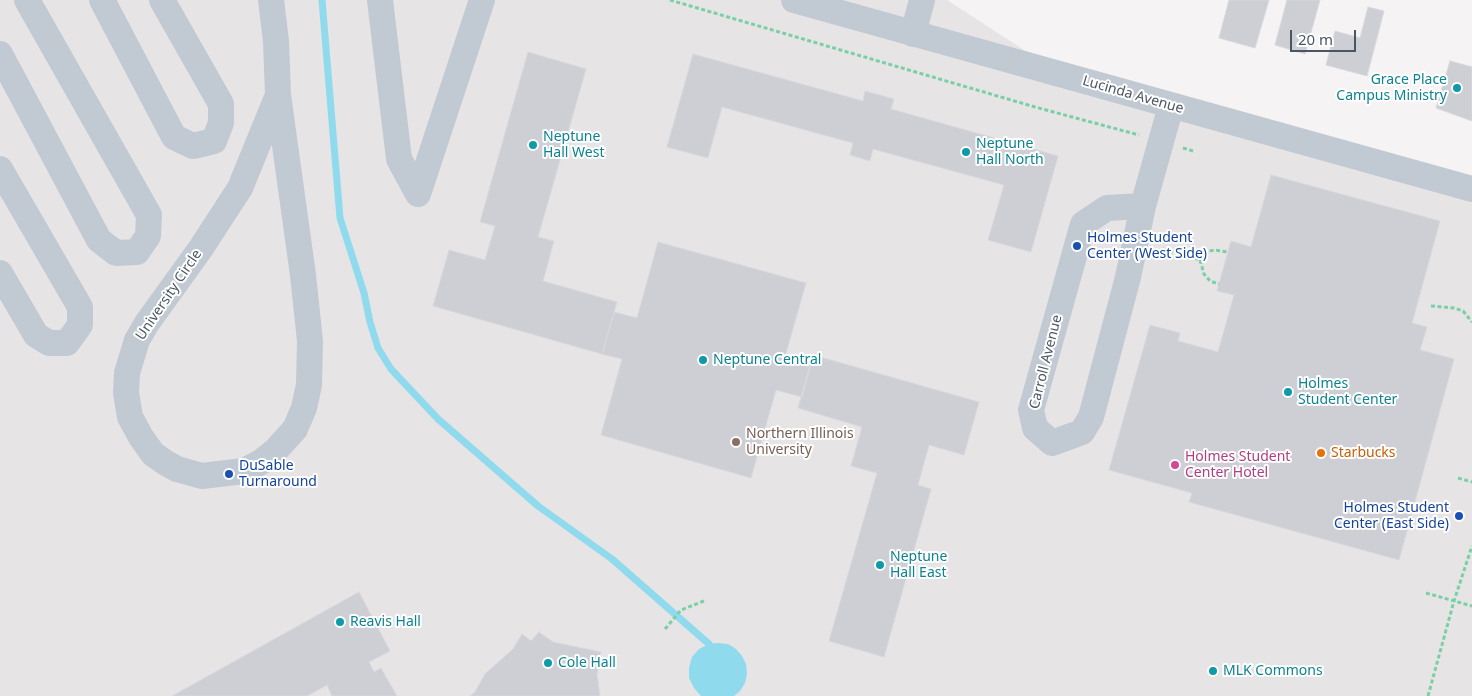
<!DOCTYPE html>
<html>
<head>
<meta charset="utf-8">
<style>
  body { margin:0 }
  #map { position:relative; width:1472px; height:696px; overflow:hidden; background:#f5f3f3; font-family:"Noto Sans",sans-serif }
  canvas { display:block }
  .scale { position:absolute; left:1290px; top:30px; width:66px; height:22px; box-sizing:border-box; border:2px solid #4a5661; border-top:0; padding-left:6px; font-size:15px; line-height:18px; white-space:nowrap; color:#4a5661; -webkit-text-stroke:4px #fff; paint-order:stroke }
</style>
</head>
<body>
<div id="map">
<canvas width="1472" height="696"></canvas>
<div class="scale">20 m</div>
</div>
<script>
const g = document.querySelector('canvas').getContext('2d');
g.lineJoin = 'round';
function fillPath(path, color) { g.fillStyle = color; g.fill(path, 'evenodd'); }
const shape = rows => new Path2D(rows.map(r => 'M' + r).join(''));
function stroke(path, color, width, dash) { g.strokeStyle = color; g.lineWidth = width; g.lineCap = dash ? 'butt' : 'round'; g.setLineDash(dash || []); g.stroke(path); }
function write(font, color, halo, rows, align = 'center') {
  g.font = font + ' "Noto Sans",sans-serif'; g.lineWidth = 4; g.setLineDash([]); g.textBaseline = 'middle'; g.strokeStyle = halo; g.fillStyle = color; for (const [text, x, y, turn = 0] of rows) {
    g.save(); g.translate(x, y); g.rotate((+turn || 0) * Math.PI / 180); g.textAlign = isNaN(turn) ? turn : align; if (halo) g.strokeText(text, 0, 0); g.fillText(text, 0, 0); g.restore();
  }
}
const education = shape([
  [0,0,947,0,1064,76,1472,189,1472,696,0,696]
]);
const water = shape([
  [718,643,728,644,736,649,742,656,746,664,747,674,745,683,740,691,734,696,701,696,694,688,689,678,689,668,692,657,699,649,709,644]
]);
const stream = shape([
  [322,0,340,218,364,293,370,322,378,348,391,369,438,419,538,506,612,559,709,644]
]);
const building = shape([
  [1229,0,1269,0,1255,48,1219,38,1229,0],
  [1287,0,1320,0,1305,54,1275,45,1287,0],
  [1368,7,1384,11,1367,76,1326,65,1335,31,1360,38,1368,7],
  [528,52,586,69,538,237,554,241,543,281,617,302,602,354,433,306,449,250,485,260,495,226,480,222,528,52],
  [693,54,863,101,865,91,894,99,891,109,1058,156,1031,252,988,240,1004,185,873,149,870,161,850,155,853,143,722,107,708,158,667,147,693,54],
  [1450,61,1472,67,1472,121,1436,108,1450,61],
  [1271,175,1440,221,1412,323,1427,327,1420,350,1454,359,1399,560,1189,502,1192,493,1109,470,1150,325,1180,333,1178,341,1218,352,1234,295,1217,291,1231,241,1251,247,1271,175],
  [658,242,806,283,784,360,810,367,802,397,776,390,751,478,601,435,622,359,602,354,614,312,637,318,658,242],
  [813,355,979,402,964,455,929,445,918,485,931,489,884,657,829,641,877,473,851,466,862,427,798,408,813,355],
  [359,592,390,651,369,662,374,672,381,668,397,696,332,696,327,685,307,696,172,696,359,592],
  [539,632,553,642,601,652,597,674,600,696,470,696,475,692,485,674,513,649,522,634,531,641,539,632]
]);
const path = shape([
  [670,0,1035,107,1139,135],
  [1183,148,1193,151],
  [1163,249,1200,260,1209,251,1215,250,1228,252],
  [1200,260,1204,274,1210,281,1219,284],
  [1431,306,1454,308,1463,311,1472,322],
  [1458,478,1472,482],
  [1426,593,1472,606],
  [665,629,681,610,704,601],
  [1428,696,1454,601,1472,546]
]);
const minor = shape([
  [102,0,174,137,193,146,214,141,221,123,221,104,162,0],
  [271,0,276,41,278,95,303,275,310,341,309,385,304,408,295,429,275,451,261,462,244,471,202,476,177,469,166,463,153,454,141,437,130,417,126,393,127,373,137,340,147,323,201,248,240,188,278,95],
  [380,0,399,159,418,194,482,0],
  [794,0,1472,189],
  [913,34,922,0],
  [0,54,99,240,116,253,137,252,148,236,149,215,27,0],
  [0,169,80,307,80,325,67,343,49,343,36,335,0,273],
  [1143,206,1107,208,1083,224,1031,410,1035,428,1052,443,1082,432,1091,417,1128,277,1143,206,1171,106]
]);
const markers = [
  [1457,88,5,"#0f9aa8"],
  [533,145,5,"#0f9aa8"],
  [966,152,5,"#0f9aa8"],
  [1077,246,5,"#1a4fb4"],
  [703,360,5,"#0f9aa8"],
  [1288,392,5,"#0f9aa8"],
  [736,442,5,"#8d6e63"],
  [1321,453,5,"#e8710a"],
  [1175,465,5,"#d1479c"],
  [229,474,5,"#1a4fb4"],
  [1459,516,5,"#1a4fb4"],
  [880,565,5,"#0f9aa8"],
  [340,622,5,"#0f9aa8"],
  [548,663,5,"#0f9aa8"],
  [1213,671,5,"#0f9aa8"]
];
const cultureNames = [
  ["Grace Place",1447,80,"right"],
  ["Campus Ministry",1447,96,"right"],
  ["Neptune",543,137],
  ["Hall West",543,153],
  ["Neptune",976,144],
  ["Hall North",976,160],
  ["Neptune Central",713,360],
  ["Holmes",1298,384],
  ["Student Center",1298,400],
  ["Neptune",890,557],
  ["Hall East",890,573],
  ["Reavis Hall",350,622],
  ["Cole Hall",558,663],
  ["MLK Commons",1223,671]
];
const streetNames = [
  ["Lucinda Avenue",1133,95,16],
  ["University Circle",169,295,-56],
  ["Carroll Avenue",1046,362,-76]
];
const transitNames = [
  ["Holmes Student",1087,238],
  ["Center (West Side)",1087,254],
  ["DuSable",239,466],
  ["Turnaround",239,482],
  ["Holmes Student",1449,508,"right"],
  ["Center (East Side)",1449,524,"right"]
];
const educationNames = [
  ["Northern Illinois",746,434],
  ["University",746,450]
];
const foodNames = [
  ["Starbucks",1331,453]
];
const hotelNames = [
  ["Holmes Student",1185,457],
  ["Center Hotel",1185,473]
];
fillPath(education, '#e6e4e5');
fillPath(water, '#90daee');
stroke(stream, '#90daee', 7);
fillPath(building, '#cdcfd5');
stroke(building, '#d7d9de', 1);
stroke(path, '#7ad0a6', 3, [4, 2.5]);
stroke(minor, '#c1cad2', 26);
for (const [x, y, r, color] of markers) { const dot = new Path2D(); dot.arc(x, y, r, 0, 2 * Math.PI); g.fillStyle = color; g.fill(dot); stroke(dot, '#fff', 2); }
write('14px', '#0d838f', '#fff', cultureNames, 'left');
write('14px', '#4a5661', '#fff', streetNames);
write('14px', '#164399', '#fff', transitNames, 'left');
write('14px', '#785e54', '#fff', educationNames, 'left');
write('14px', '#c56008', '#fff', foodNames, 'left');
write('14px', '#b23c85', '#fff', hotelNames, 'left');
</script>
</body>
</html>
